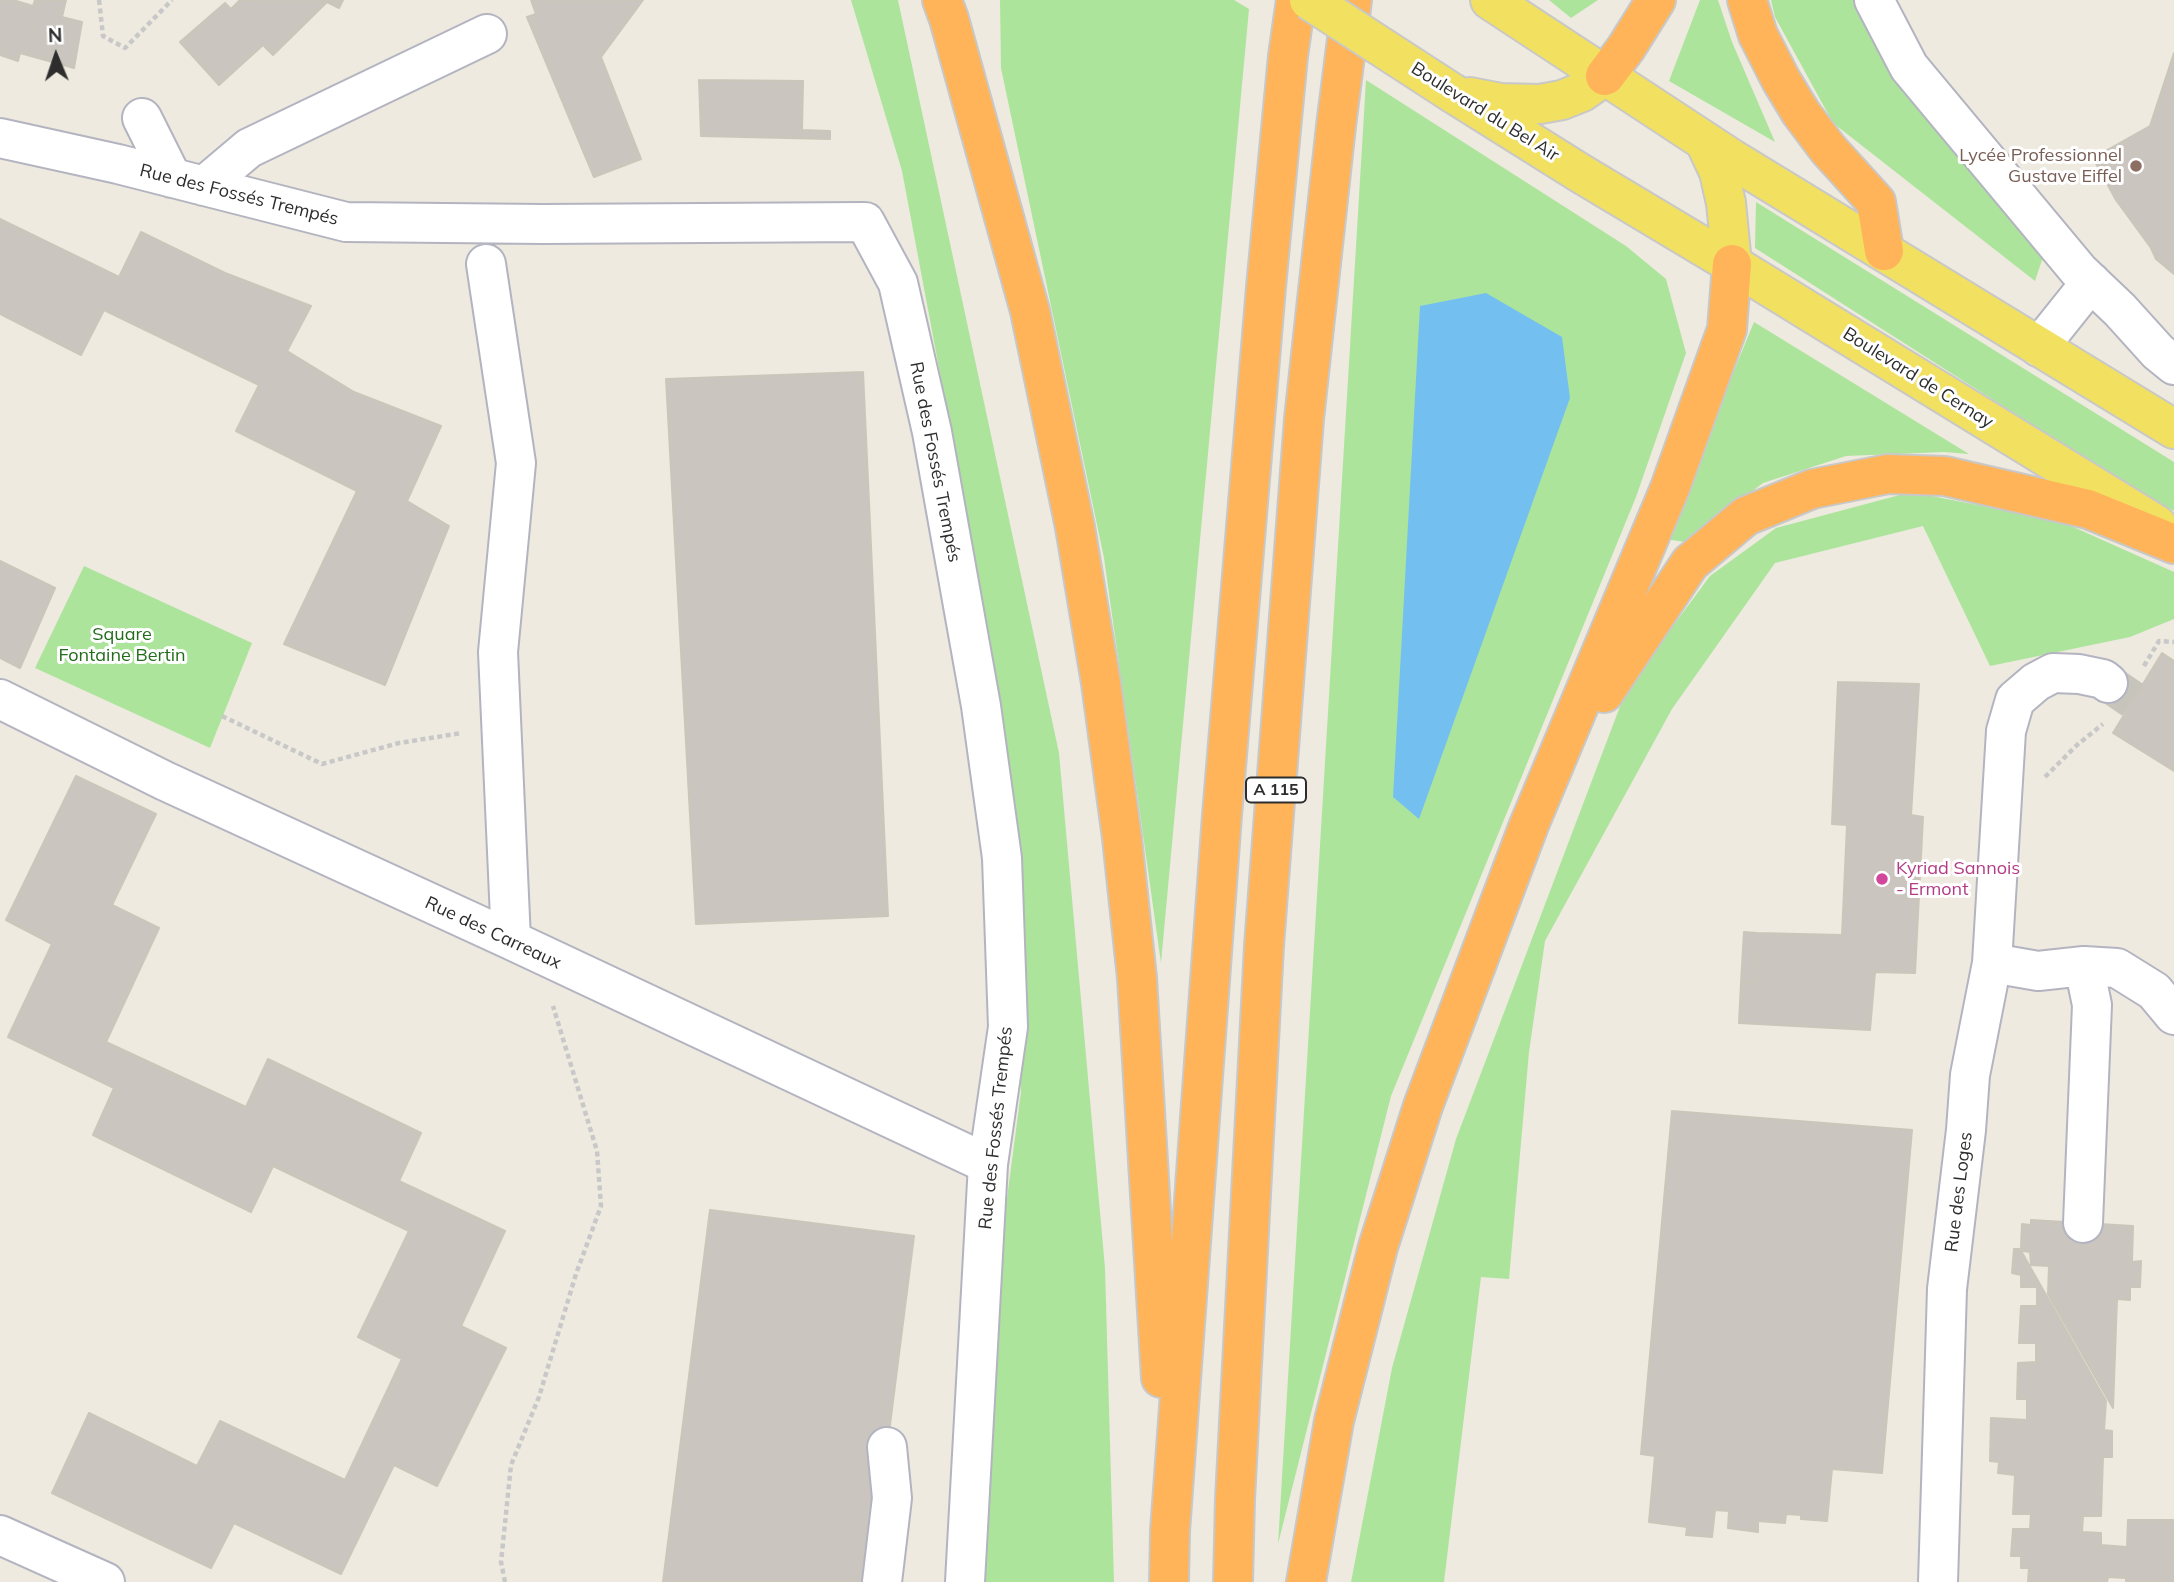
<!DOCTYPE html>
<html>
<head>
<meta charset="utf-8">
<style>
  body { margin:0 }
  #map { position:relative; width:2174px; height:1582px; overflow:hidden; background:#eeeae0; font-family:Mulish,sans-serif }
  canvas { display:block }
  .north { position:absolute; left:21px; top:21px; width:70px; height:70px; -webkit-text-stroke:5px #fff; paint-order:stroke; rotate:358deg; font-size:19px; font-weight:700; line-height:28px; text-align:center; color:#2d2d2d }
  .north::after { content:''; display:block; margin:auto; width:24px; height:32px; background:#2d2d2d; clip-path:polygon(50% 0,100% 100%,50% 72%,0 100%) }
</style>
</head>
<body>
<div id="map">
<canvas width="2174" height="1582"></canvas>
<div class="north">N</div>
</div>
<script>
const g = document.querySelector('canvas').getContext('2d');
g.lineJoin = 'round';
function fillPath(path, color) { g.fillStyle = color; g.fill(path, 'evenodd'); }
const shape = rows => new Path2D(rows.map(r => 'M' + r).join(''));
function stroke(path, color, width, dash) { g.strokeStyle = color; g.lineWidth = width; g.lineCap = dash ? 'butt' : 'round'; g.setLineDash(dash || []); g.stroke(path); }
function write(font, color, halo, rows, align = 'center') {
  g.font = font + ' Mulish,sans-serif'; g.lineWidth = 6; g.setLineDash([]); g.textBaseline = 'middle'; g.strokeStyle = halo; g.fillStyle = color; for (const [text, x, y, turn = 0] of rows) {
    g.save(); g.translate(x, y); g.rotate((+turn || 0) * Math.PI / 180); g.textAlign = isNaN(turn) ? turn : align; if (halo) g.strokeText(text, 0, 0); g.fillText(text, 0, 0); g.restore();
  }
}
const green = shape([
  [851,0,898,0,1059,753,1105,1268,1114,1582,984,1582,995,1289,1021,1092,987,624,902,171],
  [1000,0,1234,0,1249,9,1161,963,1104,558,1001,68],
  [1549,0,1598,0,1571,18],
  [1700,0,1718,0,1732,42,1775,142,1669,81],
  [1771,0,1861,0,2044,254,2035,281,1833,123,1775,17],
  [1366,80,1626,246,1666,279,1686,353,1636,497,1391,1096,1278,1544],
  [1756,202,2174,462,2174,511,2100,468,1755,248],
  [1754,322,1969,454,1944,452,1846,456,1763,483,1685,542,1665,539],
  [1911,492,2060,521,2174,572,2174,619,2130,637,1990,666,1923,526,1775,563,1672,709,1545,941,1529,1052,1509,1279,1481,1277,1444,1582,1351,1582,1392,1368,1456,1139,1627,688,1710,576,1776,528],
  [84,566,252,643,210,748,35,668]
]);
const water = shape([
  [1486,293,1562,337,1570,398,1419,819,1393,797,1420,306]
]);
const building = shape([
  [0,0,13,0,33,6,35,0,66,0,62,17,82,22,74,68,20,53,18,61,0,55,0,0],
  [240,0,343,0,339,8,327,2,273,55,263,45,219,85,180,42,225,3,231,9,240,0],
  [531,0,643,0,601,57,641,159,594,177,527,17,536,14,531,0],
  [2174,53,2174,274,2156,259,2151,248,2116,200,2093,158,2150,126,2174,53],
  [699,80,803,81,802,130,830,131,830,139,701,136,699,80],
  [0,219,119,277,141,232,225,273,311,306,287,351,354,392,441,426,407,501,449,526,385,685,284,644,357,491,236,431,259,385,104,310,81,355,0,314,0,219],
  [863,372,888,916,696,924,666,379,863,372],
  [0,561,55,588,20,668,0,658,0,561],
  [2162,653,2174,661,2174,771,2113,733,2162,653],
  [1838,682,1919,684,1911,815,1923,817,1915,973,1875,972,1870,1030,1739,1023,1741,983,1754,983,1757,933,1842,935,1847,825,1832,824,1838,682],
  [76,776,156,814,112,905,159,928,106,1042,246,1107,268,1059,421,1133,399,1181,505,1231,461,1326,506,1348,437,1486,394,1465,341,1574,234,1523,211,1568,52,1493,89,1413,197,1466,220,1421,345,1480,402,1359,358,1337,409,1231,273,1166,251,1212,93,1135,114,1088,8,1037,52,944,6,920,76,776],
  [1744,932,1757,933,1754,983,1741,983,1744,932],
  [1672,1111,1912,1130,1882,1473,1832,1469,1827,1521,1801,1519,1801,1515,1786,1514,1785,1523,1758,1521,1758,1532,1728,1528,1729,1511,1715,1510,1712,1537,1686,1535,1687,1527,1649,1522,1655,1456,1641,1454,1672,1111],
  [710,1210,914,1236,870,1582,663,1582,710,1210],
  [2031,1220,2133,1226,2132,1262,2141,1261,2140,1287,2130,1287,2130,1300,2117,1299,2113,1408,2048,1294,2049,1266,2031,1265,2030,1252,2023,1251,2021,1247,2022,1224,2031,1225,2031,1220],
  [2014,1249,2020,1249,2106,1401,2104,1430,2112,1431,2112,1457,2103,1457,2101,1516,2083,1516,2082,1532,2101,1533,2101,1545,2127,1547,2128,1520,2173,1520,2174,1582,2126,1582,2126,1578,2108,1577,2107,1582,2028,1582,2029,1568,2021,1568,2021,1556,2011,1556,2013,1529,2030,1529,2031,1514,2013,1514,2015,1475,1998,1473,1999,1462,1990,1461,1991,1418,2027,1420,2027,1399,2017,1399,2018,1363,2036,1362,2036,1343,2019,1343,2021,1306,2037,1306,2037,1287,2021,1287,2021,1275,2012,1273,2014,1249]
]);
const minorTunnel = shape([
  [2108,683,2133,700]
]);
const path = shape([
  [99,0,103,36,125,48,172,0],
  [2144,666,2159,641,2174,642],
  [222,716,322,764,399,743,462,733],
  [2045,777,2077,745,2103,724],
  [505,1582,501,1562,511,1465,539,1397,576,1274,601,1206,597,1151,553,1006]
]);
const minor = shape([
  [1874,0,1909,67,2079,271,2120,310,2158,352,2174,365],
  [142,118,172,178],
  [0,138,118,164,346,222,543,224,865,222,898,283,932,432,981,706,1002,858,1008,1027,988,1164,965,1582],
  [204,186,249,148,487,34],
  [486,264,516,463,498,652,511,940],
  [2039,347,2091,282],
  [0,699,165,781,511,940,988,1164],
  [1992,963,2038,971,2084,966,2117,968,2154,991,2174,1015],
  [2083,1223,2092,1005,2084,966],
  [0,1535,105,1582],
  [882,1582,892,1498,887,1447],
  [1938,1582,1947,1289,1966,1130,1970,1075,1992,963,2006,731,2015,700,2036,682,2053,673,2079,674,2103,679,2108,683]
]);
const major = shape([
  [1490,0,1732,159,2174,429],
  [1454,94,1580,173,1732,264,2157,525],
  [1470,97,1501,103,1540,104,1562,100,1582,92,1605,76],
  [1705,142,1719,172,1726,203,1732,264]
]);
const highway = shape([
  [942,0,949,19,1030,311,1075,527,1101,683,1122,838,1137,978,1161,1378],
  [1747,0,1758,35,1781,80,1801,113,1828,149,1876,202,1884,251],
  [1605,76,1626,48,1656,0],
  [1604,693,1690,563,1746,516,1812,489,1888,474,1945,476,2088,509,2174,544],
  [1169,1582,1170,1531,1222,815,1266,287,1288,56,1296,0],
  [1233,1582,1235,1499,1264,946,1304,419,1336,126,1352,0],
  [1306,1582,1334,1421,1378,1247,1423,1106,1529,825,1670,488,1727,329,1732,264]
]);
const majorBridge = shape([
  [1309,0,1454,94]
]);
const markers = [
  [2136,166,7,"#8d6e63"],
  [1882,879,7,"#d1479c"]
];
const shields = [
  [1276,790,60]
];
const shieldNames = [
  ["A 115",1276,790]
];
const streetNames = [
  ["Boulevard du Bel Air",1485,112,32],
  ["Rue des Fossés Trempés",239,195,14],
  ["Boulevard de Cernay",1918,378,32],
  ["Rue des Fossés Trempés",935,462,79],
  ["Rue des Carreaux",493,933,25],
  ["Rue des Fossés Trempés",996,1128,-84],
  ["Rue des Loges",1959,1192,-83]
];
const educationNames = [
  ["Lycée Professionnel",2122,156],
  ["Gustave Eiffel",2122,177]
];
const parkNames = [
  ["Square",122,635],
  ["Fontaine Bertin",122,656]
];
const hotelNames = [
  ["Kyriad Sannois",1896,869],
  ["- Ermont",1896,890]
];
fillPath(green, '#ade49c');
fillPath(water, '#73c0f0');
fillPath(building, '#cac6bf');
stroke(building, '#cac6b9', 2);
stroke(minorTunnel, '#c7c4bc', 38, [38, 19]);
stroke(minor, '#b3b4c0', 42);
stroke(major, '#c8c8c8', 42);
stroke(highway, '#c8c8c8', 42);
stroke(path, '#c8c8c8', 4.5, [5, 3.5]);
stroke(minor, '#fff', 38);
stroke(major, '#f2e061', 38);
stroke(highway, '#ffb45a', 38);
stroke(majorBridge, '#c8c8c8', 42, []);
stroke(majorBridge, '#f2e061', 38);
for (const [x, y, r, color] of markers) { const dot = new Path2D(); dot.arc(x, y, r, 0, 2 * Math.PI); g.fillStyle = color; g.fill(dot); stroke(dot, '#fff', 2.5); }
for (const [x, y, w] of shields) { const box = new Path2D(); box.roundRect(x - w / 2, y - 12.5, w, 25, 5); g.fillStyle = '#fff'; g.fill(box); stroke(box, '#2d2d2d', 2); }
write('bold 16px', '#2d2d2d', null, shieldNames);
write('18px', '#2d2d2d', '#fff', streetNames);
write('18px', '#785e54', '#fff', educationNames, 'right');
write('18px', '#226c1b', '#fff', parkNames);
write('18px', '#b23c85', '#fff', hotelNames, 'left');
</script>
</body>
</html>
